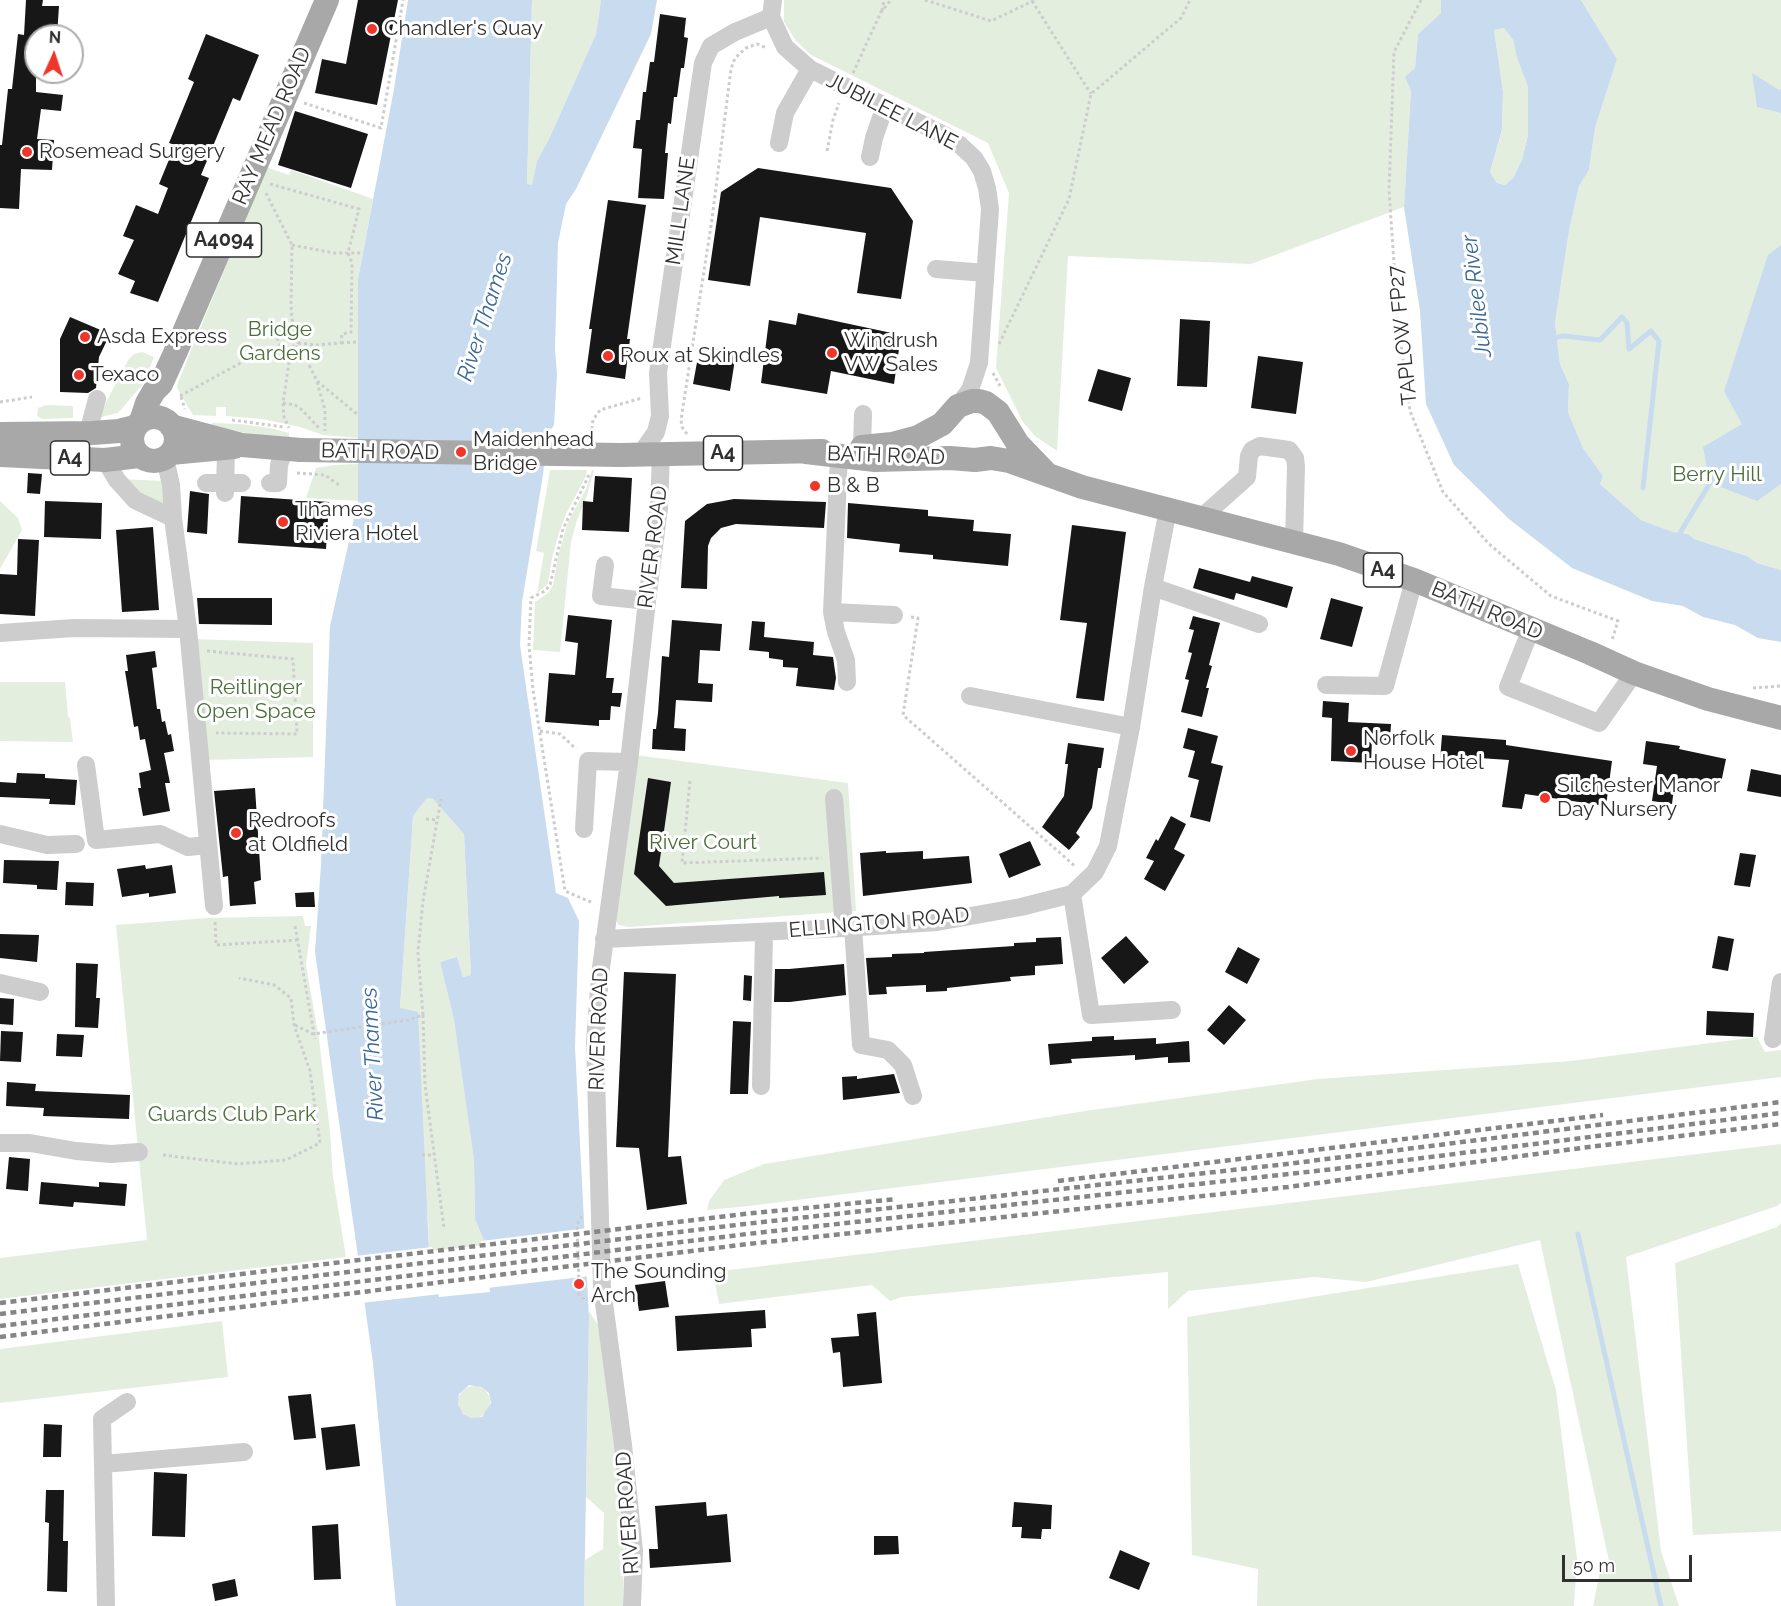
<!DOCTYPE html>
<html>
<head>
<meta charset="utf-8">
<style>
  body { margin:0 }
  #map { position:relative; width:1781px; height:1606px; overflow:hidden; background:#fff; font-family:Raleway,sans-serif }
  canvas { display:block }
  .north { position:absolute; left:24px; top:24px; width:60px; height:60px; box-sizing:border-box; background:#fff; border:2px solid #acacac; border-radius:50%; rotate:3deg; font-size:16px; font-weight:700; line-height:24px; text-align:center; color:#303030 }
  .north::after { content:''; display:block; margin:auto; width:21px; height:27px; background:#f0352a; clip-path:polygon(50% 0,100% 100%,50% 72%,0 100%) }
  .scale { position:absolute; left:1562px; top:1555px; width:130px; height:27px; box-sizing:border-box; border:3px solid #303030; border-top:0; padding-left:8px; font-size:18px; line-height:21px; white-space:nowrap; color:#303030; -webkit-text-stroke:4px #fff; paint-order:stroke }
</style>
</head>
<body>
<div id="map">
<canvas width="1781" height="1606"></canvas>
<div class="north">N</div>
<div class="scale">50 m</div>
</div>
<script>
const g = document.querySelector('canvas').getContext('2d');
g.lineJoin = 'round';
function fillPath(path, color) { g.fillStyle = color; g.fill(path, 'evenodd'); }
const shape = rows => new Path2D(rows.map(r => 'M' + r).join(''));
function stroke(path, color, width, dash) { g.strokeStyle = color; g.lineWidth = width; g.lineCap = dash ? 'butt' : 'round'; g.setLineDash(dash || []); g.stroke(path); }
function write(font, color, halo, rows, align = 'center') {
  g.font = font + ' Raleway,sans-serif'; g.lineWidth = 6; g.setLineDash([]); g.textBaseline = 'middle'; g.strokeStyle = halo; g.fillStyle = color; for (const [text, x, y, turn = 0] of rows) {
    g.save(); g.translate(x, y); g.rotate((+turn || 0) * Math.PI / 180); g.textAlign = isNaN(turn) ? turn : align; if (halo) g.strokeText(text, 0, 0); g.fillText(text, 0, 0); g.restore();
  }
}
const green = shape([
  [532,0,601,0,596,34,549,139,537,161,532,186,527,184],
  [784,0,1441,0,1441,13,1418,34,1415,68,1411,90,1404,207,1251,264,1068,256,1057,451,1035,436,1023,422,996,368,1009,193,988,143,811,55,796,41,784,22],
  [1581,0,1781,0,1781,570,1757,563,1747,556,1694,539,1688,534,1673,532,1641,520,1600,484,1603,476,1583,448,1568,412,1569,384,1560,364,1555,323,1569,231,1579,186,1589,170,1595,128,1617,59],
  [1504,28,1513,40,1517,58,1528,87,1528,134,1522,160,1513,178,1505,185,1497,183,1490,172,1502,131,1503,91,1494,30],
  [266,167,289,175,291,170,373,199,358,279,358,438,323,435,300,427,262,419,226,416,226,407,216,407,216,416,193,415,178,390,177,385],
  [142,352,154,357,143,384,118,413,101,417,101,412,128,360,134,354],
  [46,405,73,406,73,418,42,419,37,416,38,408],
  [212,423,240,424,270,428,289,433,289,439,211,428],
  [358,464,358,501,306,498,316,468,334,465],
  [550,470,587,470,586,476,566,514,559,533,552,558,548,584,537,593,544,553,536,551],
  [592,470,594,470,587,496,577,520,571,542,560,652,533,650,535,602,548,593,553,585,558,556,568,522,586,489],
  [121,479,163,481,164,506,157,506],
  [0,501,18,518,22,530,0,569],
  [192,639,313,643,313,757,206,760],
  [0,682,65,682,68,716,70,718,73,742,0,741],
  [635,755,848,783,856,911,628,927,619,925,616,921],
  [427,798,433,799,464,834,471,975,463,977,457,957,440,962,454,1020,474,1160,475,1219,486,1245,429,1251,428,1219,400,1008,413,816],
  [303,916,305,926,311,926,306,965,319,1039,330,1131,333,1177,346,1257,0,1299,0,1258,147,1240,116,925,208,918],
  [1757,1037,1765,1052,1781,1050,1781,1077,749,1206,707,1210,709,1201,724,1180,764,1164,1085,1111,1318,1079,1571,1061],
  [1781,1144,1781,1203,1777,1206,1626,1257,1661,1551,1679,1606,1593,1606,1600,1571,1610,1566,1540,1240,1366,1282,1314,1277,1188,1291,1168,1309,1168,1272,902,1297,890,1301,872,1285,719,1304,713,1272],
  [1781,1223,1781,1531,1693,1535,1675,1263,1777,1227],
  [1518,1264,1556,1390,1577,1558,1574,1606,1257,1606,1258,1569,1192,1555,1187,1317],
  [589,1311,598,1325,609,1394,620,1492,624,1547,623,1606,584,1606,585,1560,603,1549,604,1513,586,1497],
  [222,1321,228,1377,0,1403,0,1349],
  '458 1402a16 16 0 1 1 32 0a16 16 0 1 1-32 0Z'
]);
const water = shape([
  [408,0,532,0,527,184,532,185,537,161,549,139,596,34,601,0,657,0,651,34,576,189,566,204,558,243,555,349,557,374,554,425,547,435,543,475,522,602,520,645,556,893,568,898,579,921,575,1047,589,1318,584,1606,396,1606,373,1363,315,952,321,864,330,626,358,501,358,279,394,89],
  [427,798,433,799,464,834,471,975,463,977,457,957,440,962,454,1020,474,1160,475,1219,486,1245,490,1292,439,1297,429,1251,418,1012,400,1008,413,816],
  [469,1385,481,1387,489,1393,491,1403,482,1417,471,1418,463,1414,458,1405,459,1394],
  [1441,0,1581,0,1617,59,1595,128,1589,170,1579,186,1569,231,1555,323,1560,364,1569,384,1568,412,1583,448,1603,476,1600,484,1641,520,1673,532,1688,534,1694,539,1747,556,1757,563,1781,570,1781,642,1758,638,1735,625,1703,617,1683,606,1652,601,1572,568,1509,519,1454,465,1426,404,1420,311,1404,207,1411,90,1405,77,1415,68,1418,34,1441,13],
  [1504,28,1513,40,1517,58,1528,87,1528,135,1522,160,1513,178,1505,185,1497,183,1490,172,1502,130,1503,91,1494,30],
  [1752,73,1779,90,1781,89,1781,113,1757,107],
  [1781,245,1781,484,1757,501,1710,483,1703,447,1742,424,1724,391,1768,255]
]);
const pier = shape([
  [588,1228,590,1276,487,1288,481,1241],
  [432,1247,441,1294,361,1303,355,1256]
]);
const stream = shape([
  [1552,338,1564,336,1600,340,1622,317,1627,323,1629,349,1651,331,1659,341,1643,488],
  [1677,538,1710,483],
  [1578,1234,1661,1606]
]);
const building = shape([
  [26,0,43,0,42,6,59,6,57,36,36,36,36,92,63,95,61,111,41,109,37,139,54,140,52,170,21,169,19,209,0,208,0,145,2,145,8,89,12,89,18,34,24,35],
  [358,0,398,0,377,105,315,93,322,59,346,64],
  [660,14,686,18,684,37,688,38,684,68,681,68,677,97,674,97,671,124,668,123,665,153,668,153,664,199,638,198,642,149,633,148,636,120,640,120,643,92,646,92,650,62,654,62],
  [206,34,259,55,240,101,233,98,201,175,209,178,158,302,130,293,135,281,118,274,134,240,123,236,136,205,158,214,168,188,159,184,175,145,169,143,194,82,188,79],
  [295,111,368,134,351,188,278,165],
  [758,168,891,188,913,221,901,299,857,293,866,233,760,217,750,286,708,280,721,192],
  [608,200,646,205,627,339,630,339,625,379,586,373,592,329,589,329],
  [798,313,901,335,894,384,831,371,827,394,761,383,769,320,796,325],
  [70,317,110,334,99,357,96,388,88,393,60,392,60,339],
  [1180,319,1210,321,1207,387,1177,386],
  [700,346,736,353,730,391,693,384],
  [1258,356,1303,362,1296,414,1251,408],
  [1098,369,1131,378,1122,411,1088,401],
  [28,473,42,474,40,494,27,493],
  [595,476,632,478,629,532,582,530,583,501,593,502],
  [190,491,209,494,207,534,187,532],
  [241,496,329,502,326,549,238,543],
  [734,499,826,502,824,528,736,524,721,528,711,538,708,546,707,589,681,588,685,521,707,504],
  [45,501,102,503,101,539,44,537],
  [848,503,928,510,928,516,974,520,973,531,1011,534,1008,566,933,559,933,555,899,552,900,544,847,538],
  [1072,525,1126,532,1104,701,1076,698,1087,623,1060,620],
  [153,527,159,610,122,612,116,530],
  [18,539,39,540,35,616,0,614,0,574,17,575],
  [1199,568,1250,582,1252,576,1293,587,1287,608,1236,593,1234,600,1193,588],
  [197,598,272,598,272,625,199,624],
  [1331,598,1363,607,1352,647,1320,639],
  [568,615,612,620,606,678,614,678,612,693,622,693,620,707,611,706,610,720,599,720,599,726,545,722,549,673,575,675,578,643,565,641],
  [1193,616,1220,623,1209,665,1212,666,1206,688,1209,688,1202,717,1181,712,1189,680,1185,679,1192,653,1188,652,1194,630,1189,629],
  [672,620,722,624,720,651,700,650,698,683,713,684,712,702,676,700,674,728,686,729,685,751,652,749,653,729,656,729,658,713,662,656,669,657],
  [752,621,765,622,764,637,814,642,813,655,833,657,836,678,834,690,796,686,798,668,783,667,783,660,769,658,769,652,749,650],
  [155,651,157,667,152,668,157,709,160,709,162,722,165,721,168,735,171,734,174,751,164,753,170,783,165,783,170,811,143,816,138,788,141,788,139,773,151,770,145,739,140,740,138,726,134,727,125,671,128,671,126,655],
  [1323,701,1349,703,1348,722,1391,724,1390,740,1372,740,1371,763,1331,761,1332,718,1322,717],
  [1188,728,1218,736,1211,763,1223,766,1210,822,1190,817,1199,780,1188,777,1195,751,1183,748],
  [1442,735,1506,740,1506,745,1612,761,1606,806,1525,794,1522,809,1502,807,1509,760,1479,758,1478,764,1440,761],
  [1646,741,1680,746,1679,749,1726,759,1721,783,1706,779,1704,786,1675,780,1672,804,1652,801,1657,766,1643,764],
  [1068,743,1104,748,1101,768,1098,768,1092,808,1076,833,1080,837,1069,850,1042,827,1064,796,1068,764,1065,764],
  [1751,769,1781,775,1781,797,1747,791],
  [17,773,45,774,45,778,77,780,75,805,49,804,50,799,0,797,0,782,16,783],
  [648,778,671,782,659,866,674,883,824,872,826,895,779,898,779,896,666,906,634,874],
  [255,788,261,880,254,882,256,904,230,906,228,876,223,877,214,791],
  [1171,816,1186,824,1174,849,1185,855,1165,891,1144,879,1154,861,1146,858,1156,839,1158,841],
  [1030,841,1041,865,1009,878,999,854],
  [886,851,886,853,923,851,923,859,969,856,972,883,863,896,860,853],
  [1740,853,1756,855,1750,887,1734,885],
  [4,860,59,861,57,890,37,889,37,885,3,883],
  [145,865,146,869,172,865,176,893,149,897,149,893,122,897,117,869],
  [66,882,94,883,93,906,65,905],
  [314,892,315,907,296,907,295,893],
  [0,934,39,935,37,962,0,958],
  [1126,936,1149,962,1124,984,1101,958],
  [1718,936,1734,939,1728,971,1712,968],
  [1061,937,1063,964,1035,966,1035,975,1010,977,1011,981,947,988,947,991,926,992,926,985,886,987,887,994,869,995,866,958,892,957,892,954,924,953,924,952,1014,946,1014,943,1036,942,1036,938],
  [1238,947,1260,959,1247,984,1225,972],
  [76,963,98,964,96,998,100,998,98,1028,75,1027],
  [844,964,846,995,790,1002,774,1002,775,969,789,969],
  [624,972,676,974,668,1157,681,1156,687,1204,647,1210,639,1148,616,1147],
  [744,975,752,976,751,1001,743,1000],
  [0,998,14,999,13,1025,0,1024],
  [1229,1005,1246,1020,1224,1045,1207,1030],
  [1707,1011,1754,1013,1753,1037,1706,1035],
  [733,1021,751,1022,748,1094,730,1094],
  [1,1031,23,1032,21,1062,0,1061],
  [57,1034,84,1035,82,1057,56,1056],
  [1114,1036,1114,1040,1156,1038,1156,1044,1189,1041,1190,1062,1168,1063,1168,1057,1135,1060,1135,1055,1071,1059,1072,1063,1050,1065,1048,1044,1092,1041,1092,1037],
  [894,1074,900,1093,843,1100,842,1077,857,1076,857,1079],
  [7,1082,36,1084,35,1091,130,1095,129,1119,43,1116,44,1108,6,1106],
  [9,1157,30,1159,28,1191,6,1189],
  [41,1182,99,1187,99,1182,127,1184,125,1206,74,1202,73,1207,39,1204],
  [665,1281,669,1307,639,1311,635,1285],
  [765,1310,766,1328,751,1329,752,1347,677,1351,675,1316],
  [876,1312,882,1383,843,1387,840,1352,833,1353,831,1338,859,1336,857,1314],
  [311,1394,316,1438,294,1440,288,1396],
  [44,1424,62,1425,61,1457,43,1457],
  [355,1424,360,1466,326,1470,321,1428],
  [154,1472,187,1474,185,1537,152,1536],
  [46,1490,64,1490,63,1541,68,1541,67,1592,47,1591,49,1523,45,1522],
  [706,1502,707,1516,727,1514,731,1562,650,1568,649,1549,658,1549,655,1506],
  [1014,1502,1052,1505,1051,1529,1042,1529,1041,1539,1021,1538,1022,1527,1012,1527],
  [338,1524,341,1579,314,1580,312,1526],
  [874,1536,898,1536,899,1554,874,1555],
  [1120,1550,1150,1563,1139,1590,1109,1578],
  [235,1579,238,1596,215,1601,212,1584]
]);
const path = shape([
  [925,0,991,21,1035,0],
  [1421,0,1394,52,1389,190,1398,322,1410,411,1443,492,1489,544,1551,596,1618,621,1612,640],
  [1032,1,1091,94],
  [882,11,884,0],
  [853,73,881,12,891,0],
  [304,103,381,128,403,0],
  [827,151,833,120,839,103],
  [270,184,359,209,348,253,352,263,351,332,342,334,341,343,315,345,297,343],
  [266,193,292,245,291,306,293,329,299,338,298,342,291,349,283,403,284,417,289,428],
  [292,245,334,253,363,253],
  [341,343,358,342],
  [999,344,1069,199,1091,94,1181,18,1190,0],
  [281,346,277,338,278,333,285,328,293,329],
  [295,346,307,361,317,381,358,415],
  [993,373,1000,386],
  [317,382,325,410,325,431],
  [180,396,246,360,281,346,291,349],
  [181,397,185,409],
  [0,402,32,397],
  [283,403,295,405,301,409,320,429],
  [232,420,284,427],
  [687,434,682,427,681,420,712,219,731,69,735,58,746,48,757,44,767,48],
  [591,435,593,420,600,410,642,398],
  [297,473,325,475,339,485],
  [589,475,563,529,550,585,545,591,531,598,529,645,533,690,565,891,593,903],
  [911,617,918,618,903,715,1076,867],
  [207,651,293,659,297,734,216,733],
  [1753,688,1781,686],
  [540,731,560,734,576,749],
  [690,781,682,863,822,858],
  [426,819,437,820],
  [215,922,216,945,298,940],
  [295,926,315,1039],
  [423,1015,425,1085,444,1228],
  [295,1025,313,1034,408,1020,423,1015,418,952,423,901,441,799],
  [163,1155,238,1164,286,1160,320,1143,310,1071,294,1025,291,998,274,985,239,978],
  [422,1155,433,1155],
  [582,1216,577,1225,579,1284,579,1295,586,1301]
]);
const minor = shape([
  [771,17,785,47,810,69,944,135,960,145,974,158,982,171,987,188,990,209,979,363,970,390,958,406],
  [779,143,785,113,810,69],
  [870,157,874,138,885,106],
  [936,269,985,273],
  [92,433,91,421,97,399],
  [862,447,863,414],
  [640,455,656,432,660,416,658,373,703,63,711,46,735,32,771,17,773,0],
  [839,456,832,612,894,615],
  [165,458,171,485,173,518,188,629,214,906],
  [105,460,117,480,135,500,173,518],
  [206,483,242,483],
  [270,483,278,483,279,465,285,448],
  [225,493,226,449],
  [1201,518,1247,477,1249,456,1252,450,1260,446,1289,450,1295,458,1296,466,1294,542],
  [605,565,601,596,647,601],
  [1153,587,1259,624],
  [832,612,836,632,846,660,847,682],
  [1531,629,1508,687,1599,723,1634,673],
  [0,633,74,628,188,629],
  [1326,685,1385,686,1414,580],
  [970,696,1131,727],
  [86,765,96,840,160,834,188,847,207,845],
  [834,798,844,928],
  [584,829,588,761,629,762],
  [0,834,47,845,76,844],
  [1072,894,1091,1015,1172,1010],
  [853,927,861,1045,888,1050,903,1065,913,1096],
  [604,939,844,928,937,922,1021,907,1072,894,1095,872,1108,846,1131,727,1153,587,1168,509],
  [0,983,40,992],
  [1773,1039,1781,982],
  [761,1086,764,932],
  [0,1143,30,1143,76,1151,111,1154,139,1152],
  [103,1464,244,1452],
  [106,1606,102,1419,127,1402],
  [632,1606,634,1551,623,1445,602,1288,595,1042,600,975,629,762,647,601,659,508,661,454]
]);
const major = shape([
  '132 439a22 22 0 1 1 44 0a22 22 0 1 1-44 0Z',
  [141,421,147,403,154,391,161,384,176,351,327,0],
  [171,426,242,445,301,450],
  [0,434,92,433,119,431,135,427],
  [862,447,892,444,918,437,942,424,958,406,972,401,979,401,986,403,998,412,1018,444,1045,472],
  [806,452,875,460,950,458,975,460,991,458,1009,461,1082,487,1339,554,1414,580,1590,653,1634,673,1708,699,1781,718],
  [171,453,234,447],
  [0,455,105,460,139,456],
  [620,455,822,451]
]);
const rail = shape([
  [1058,1181,1603,1115],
  [0,1303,744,1214,897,1199],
  [0,1314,745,1224,1287,1164,1781,1102],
  [0,1326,747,1234,1343,1168,1781,1113],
  [0,1337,748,1244,1288,1187,1589,1147,1781,1124]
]);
const majorBridge = shape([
  [301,450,620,455]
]);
const markers = [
  [372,29,6,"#f0352a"],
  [27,152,6,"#f0352a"],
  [85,337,6,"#f0352a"],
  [832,353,6,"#f0352a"],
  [608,356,6,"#f0352a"],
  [79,375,6,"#f0352a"],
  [461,452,6,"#f0352a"],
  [815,486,6,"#f0352a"],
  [283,522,6,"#f0352a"],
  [1351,751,6,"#f0352a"],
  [1545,798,6,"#f0352a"],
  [236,833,6,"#f0352a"],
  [579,1284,6,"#f0352a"]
];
const shields = [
  [224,240,75],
  [723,453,39],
  [70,458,39],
  [1383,570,39]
];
const shieldNames = [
  ["A4094",224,240],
  ["A4",723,453],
  ["A4",70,458],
  ["A4",1383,570]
];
const poiNames = [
  ["Chandler's Quay",384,29],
  ["Rosemead Surgery",39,152],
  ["Asda Express",97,337],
  ["Windrush",844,341],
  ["VW Sales",844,365],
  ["Roux at Skindles",620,356],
  ["Texaco",91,375],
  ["Maidenhead",473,440],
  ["Bridge",473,464],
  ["B & B",827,486],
  ["Thames",295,510],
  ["Riviera Hotel",295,534],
  ["Norfolk",1363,739],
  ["House Hotel",1363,763],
  ["Silchester Manor",1557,786],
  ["Day Nursery",1557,810],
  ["Redroofs",248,821],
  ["at Oldfield",248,845],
  ["The Sounding",591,1272],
  ["Arch",591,1296]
];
const streetNames = [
  ["JUBILEE LANE",892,112,27],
  ["RAY MEAD ROAD",272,126,-67],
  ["MILL LANE",681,211,-82],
  ["TAPLOW FP27",1403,335,-96],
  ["BATH ROAD",380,452,1],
  ["BATH ROAD",886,456,2],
  ["RIVER ROAD",653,547,-83],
  ["BATH ROAD",1487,611,23],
  ["ELLINGTON ROAD",879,923,-5],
  ["RIVER ROAD",599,1029,-88],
  ["RIVER ROAD",628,1513,-94]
];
const parkNames = [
  ["Bridge",280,330],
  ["Gardens",280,354],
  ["Berry Hill",1717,475],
  ["Reitlinger",256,688],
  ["Open Space",256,712],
  ["River Court",703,843],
  ["Guards Club Park",232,1115]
];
const waterNames = [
  ["Jubilee River",1477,296,-97],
  ["River Thames",485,317,-72],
  ["River Thames",373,1054,-93]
];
fillPath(green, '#e4eede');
fillPath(water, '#c9dbef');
fillPath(pier, '#fff');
stroke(stream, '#c9dbef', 5);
fillPath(building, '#171717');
stroke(path, '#cdcdcd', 3, [3, 3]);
stroke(minor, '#cdcdcd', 18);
stroke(major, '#a8a8a8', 24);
stroke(rail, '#858585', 4.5, [6, 4.5]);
stroke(majorBridge, '#a8a8a8', 24);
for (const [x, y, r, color] of markers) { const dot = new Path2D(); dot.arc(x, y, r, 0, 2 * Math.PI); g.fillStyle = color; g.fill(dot); stroke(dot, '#fff', 2); }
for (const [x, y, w] of shields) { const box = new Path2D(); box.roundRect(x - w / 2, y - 17, w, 34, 4.5); g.fillStyle = '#fff'; g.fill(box); stroke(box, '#303030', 1.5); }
write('bold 20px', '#303030', null, shieldNames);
write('21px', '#303030', '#fff', poiNames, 'left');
write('21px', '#303030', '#fff', streetNames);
write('21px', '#4c6f3a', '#fff', parkNames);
write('italic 22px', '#386798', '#fff', waterNames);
</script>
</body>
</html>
